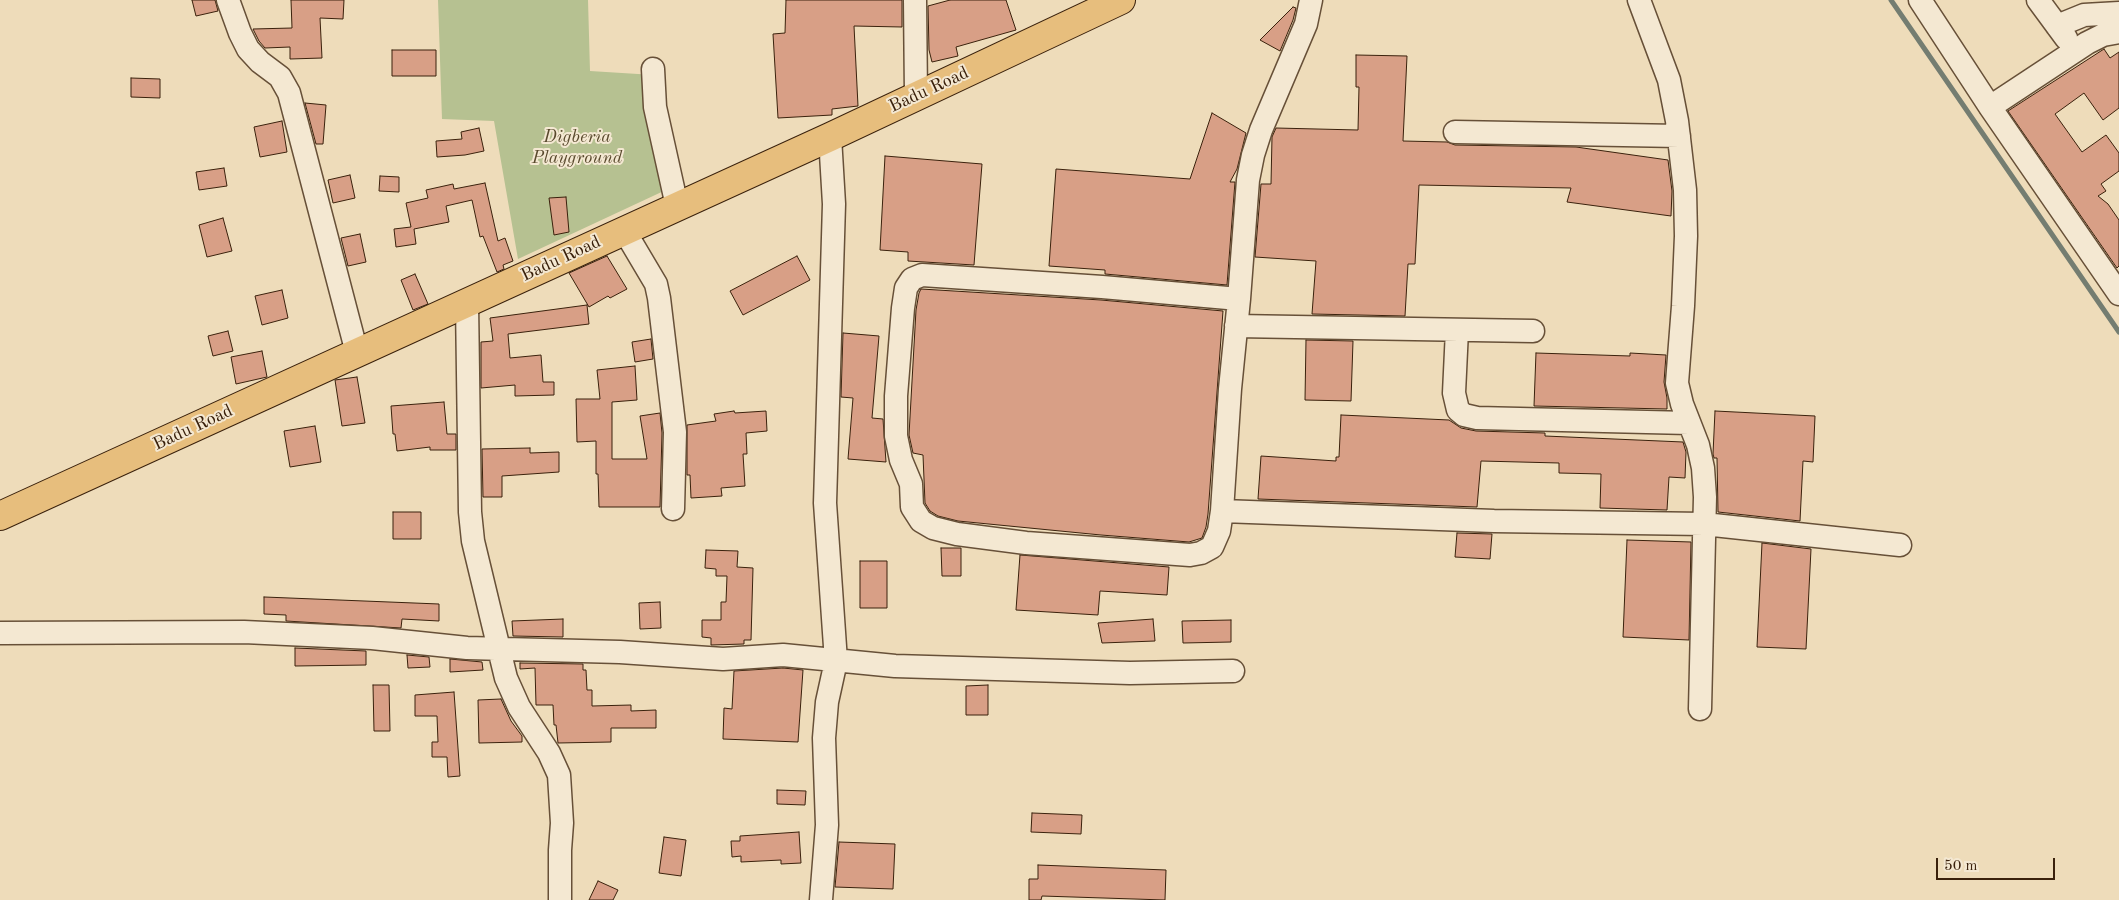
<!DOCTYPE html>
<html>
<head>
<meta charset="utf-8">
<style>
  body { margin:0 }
  #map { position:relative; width:2119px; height:900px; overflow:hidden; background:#eedcba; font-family:"Old Standard TT",serif }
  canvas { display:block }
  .scale { position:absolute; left:1936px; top:858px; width:119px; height:22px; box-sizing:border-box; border:2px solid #3a210c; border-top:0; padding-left:6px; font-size:15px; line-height:18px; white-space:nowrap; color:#3a210c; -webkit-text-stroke:4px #f4e8d2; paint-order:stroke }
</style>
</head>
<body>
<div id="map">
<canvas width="2119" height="900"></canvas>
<div class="scale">50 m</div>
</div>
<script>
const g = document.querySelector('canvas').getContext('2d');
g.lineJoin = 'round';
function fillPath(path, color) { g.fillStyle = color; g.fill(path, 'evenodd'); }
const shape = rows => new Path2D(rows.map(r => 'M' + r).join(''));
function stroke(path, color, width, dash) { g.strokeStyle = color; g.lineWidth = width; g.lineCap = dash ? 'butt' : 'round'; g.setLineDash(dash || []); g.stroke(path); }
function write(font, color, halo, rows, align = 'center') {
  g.font = font + ' "Old Standard TT",serif'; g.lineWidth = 4; g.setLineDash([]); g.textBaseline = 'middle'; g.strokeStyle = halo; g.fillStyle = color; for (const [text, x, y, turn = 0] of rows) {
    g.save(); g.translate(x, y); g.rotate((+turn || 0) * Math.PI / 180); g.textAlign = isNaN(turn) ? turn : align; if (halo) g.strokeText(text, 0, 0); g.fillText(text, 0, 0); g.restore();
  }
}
const green = shape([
  [438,0,588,0,590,71,654,75,668,189,518,259,494,121,442,119]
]);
const stream = shape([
  [1891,0,2119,332]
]);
const building = shape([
  [192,0,215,0,218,11,196,16,192,0],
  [291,0,344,0,343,19,320,18,322,58,290,59,290,47,265,48,259,41,253,29,292,28,291,0],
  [786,0,902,0,902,27,854,26,858,106,832,109,832,115,778,118,773,34,785,33,786,0],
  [950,0,1006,0,1016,30,956,47,958,56,932,62,929,50,928,6,950,0],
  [1293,7,1296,8,1293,20,1280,51,1260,40,1293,7],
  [2104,49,2110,58,2119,52,2119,108,2103,120,2084,93,2055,114,2082,152,2106,135,2119,153,2119,171,2101,184,2106,191,2098,196,2108,204,2119,220,2119,266,2117,268,2008,111,2104,49],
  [392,50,436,50,436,76,392,76,392,50],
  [1356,55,1407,56,1403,141,1447,142,1455,145,1576,147,1668,160,1672,191,1671,216,1567,202,1571,188,1419,185,1415,264,1408,264,1405,316,1312,314,1316,261,1255,257,1261,184,1271,184,1272,137,1276,128,1358,130,1359,87,1356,87,1356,55],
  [131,78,160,79,160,98,131,97,131,78],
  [305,103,326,105,323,144,316,144,305,103],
  [1212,113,1246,133,1237,169,1230,182,1235,182,1227,285,1105,274,1105,270,1049,266,1056,169,1190,179,1212,113],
  [282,121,287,152,260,157,254,127,282,121],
  [479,128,484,151,465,155,437,157,436,141,462,139,461,132,479,128],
  [885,156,982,164,974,265,908,261,908,252,880,250,885,156],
  [224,168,227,186,199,190,196,172,224,168],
  [350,175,355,198,333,203,328,180,350,175],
  [380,176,399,177,399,192,379,191,380,176],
  [485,183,498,241,505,238,513,261,503,265,504,269,497,272,483,236,480,237,472,200,446,206,449,222,414,229,416,244,396,247,394,229,411,227,406,203,428,198,426,190,453,184,454,189,485,183],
  [566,197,569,232,554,235,549,198,566,197],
  [223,218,232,251,207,257,199,225,223,218],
  [360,234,366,262,348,266,341,238,360,234],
  [607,256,627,289,610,298,608,296,589,307,569,273,607,256],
  [797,256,810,280,743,315,730,291,797,256],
  [415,274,428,304,413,310,401,280,415,274],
  [921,289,1101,300,1223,311,1208,514,1206,527,1202,538,1189,542,1101,535,958,521,938,516,930,511,925,503,923,455,913,453,909,435,916,310,919,293,921,289],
  [282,290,288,318,262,325,255,296,282,290],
  [587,305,589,324,508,334,510,358,541,355,543,382,554,382,554,395,515,396,515,385,481,388,481,342,493,341,490,318,587,305],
  [228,331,233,351,213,356,208,336,228,331],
  [843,333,879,336,872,418,883,419,886,462,848,459,853,398,841,397,843,333],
  [651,339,653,359,635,362,632,342,651,339],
  [1306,340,1353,341,1351,401,1305,400,1306,340],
  [262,351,267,377,236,384,231,357,262,351],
  [1536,353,1630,356,1630,353,1666,355,1664,382,1667,398,1667,409,1534,406,1536,353],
  [635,366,637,400,612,402,612,459,647,459,640,416,660,413,662,433,660,507,599,507,598,474,596,474,596,441,577,442,576,399,600,399,597,370,635,366],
  [357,377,365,423,342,426,335,380,357,377],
  [444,402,447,434,456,434,456,450,430,450,430,447,397,451,395,434,393,434,391,406,444,402],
  [734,411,735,413,766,411,767,431,746,433,747,454,743,454,745,486,721,488,722,496,691,498,690,475,687,475,687,425,716,421,714,414,734,411],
  [1715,411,1815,416,1813,462,1803,461,1800,521,1718,512,1717,458,1714,458,1713,454,1715,411],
  [1341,415,1449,420,1461,428,1476,431,1545,433,1545,436,1683,442,1686,452,1685,478,1669,477,1667,510,1600,508,1601,474,1559,473,1559,463,1481,461,1477,507,1258,499,1261,456,1336,461,1336,457,1339,457,1341,415],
  [315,426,321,462,290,467,284,431,315,426],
  [530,448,530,453,559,452,559,472,502,476,502,497,483,497,482,449,530,448],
  [393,512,421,512,421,539,393,539,393,512],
  [1457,533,1492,534,1490,559,1455,557,1457,533],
  [1627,540,1691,542,1689,640,1623,637,1627,540],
  [1762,543,1811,549,1806,649,1757,647,1762,543],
  [941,548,961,548,961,576,942,576,941,548],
  [706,550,738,551,737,567,753,568,751,640,744,640,744,644,711,645,711,638,702,637,702,620,721,620,721,602,726,602,727,576,716,576,716,569,705,568,706,550],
  [1020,555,1169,567,1167,595,1100,591,1098,615,1016,610,1020,555],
  [860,561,887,561,887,608,860,608,860,561],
  [264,597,439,604,439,621,402,619,401,628,286,621,286,615,264,614,264,597],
  [660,602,661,628,640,629,639,603,660,602],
  [563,619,563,637,513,636,512,621,563,619],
  [1153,619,1155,641,1102,643,1098,623,1153,619],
  [1231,620,1231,642,1183,643,1182,621,1231,620],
  [295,648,366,651,366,665,295,666,295,648],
  [407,655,429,657,430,667,408,668,407,655],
  [450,659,482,662,483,670,450,672,450,659],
  [520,663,583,664,583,670,586,670,587,690,592,690,592,706,631,705,631,711,656,710,656,728,611,728,611,742,558,743,556,725,554,725,553,705,536,705,535,668,520,669,520,663],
  [783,668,803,670,798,742,723,739,724,708,732,709,734,671,783,668],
  [373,685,389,685,390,731,374,731,373,685],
  [988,685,988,715,966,715,966,686,988,685],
  [454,692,460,776,448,777,447,757,432,757,432,742,438,742,437,716,415,716,415,695,454,692],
  [501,699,511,721,522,736,522,742,479,743,478,700,501,699],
  [777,790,806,791,805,805,777,804,777,790],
  [1032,813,1082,815,1081,834,1031,832,1032,813],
  [799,832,801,863,781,864,781,860,741,862,741,856,732,857,731,841,740,841,740,836,799,832],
  [664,837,686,840,681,876,659,873,664,837],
  [839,842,895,844,893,889,835,887,839,842],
  [1038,865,1166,870,1165,900,1042,896,1041,900,1029,900,1029,879,1038,879,1038,865],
  [598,881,618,890,613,900,589,900,598,881]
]);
const minor = shape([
  [228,0,240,33,248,49,260,62,280,77,289,93,357,353],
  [915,0,916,96],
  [1639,0,1669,80,1677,121,1685,190,1686,236,1683,306,1677,383,1682,404,1698,445,1703,468,1705,497,1700,709],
  [1920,0,1990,107],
  [2038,0,2066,38],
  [2057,26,2084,15,2119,13],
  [2119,32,2103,35,2087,43,1990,107,2119,294],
  [653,69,655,107,677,206],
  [1455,132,1679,136],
  [624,230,656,284,659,298,675,432,673,509],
  [1239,299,1102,287,922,275,912,279,906,288,903,308,896,396,896,436,901,460,911,484,912,507,921,521,933,528,957,534,1026,543,1190,555,1201,553,1212,547,1219,531,1222,511,1230,389,1239,299,1248,180,1253,155,1261,130,1306,24,1311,0],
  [467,303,470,512,473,541,506,678,519,707,549,753,559,775,562,823,560,850,560,900],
  [1236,326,1533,331],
  [1457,330,1454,393,1458,410,1464,415,1477,418,1689,423],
  [1222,511,1494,521,1704,524,1900,545],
  [0,633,244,632,372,638,467,648,620,652,723,659,783,655,895,666,1130,673,1233,671],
  [821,900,827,825,824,738,827,702,836,661,825,503,834,204,830,137]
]);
const major = shape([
  [0,516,830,137,1121,0]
]);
const streetNames = [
  ["Badu Road",929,90,-25],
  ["Badu Road",561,259,-25],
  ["Badu Road",193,428,-25]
];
const parkNames = [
  ["Digberia",577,137],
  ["Playground",577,158]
];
fillPath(green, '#b6c191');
stroke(stream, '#747d71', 5);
fillPath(building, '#d89f86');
stroke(building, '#3a210c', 1);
stroke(minor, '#675038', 25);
stroke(major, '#3a210c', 30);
stroke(minor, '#f4e8d2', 22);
stroke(major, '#e7be7d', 28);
write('18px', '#3a210c', '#f4e8d2', streetNames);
write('italic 18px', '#59492d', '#f4e8d2', parkNames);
</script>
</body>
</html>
